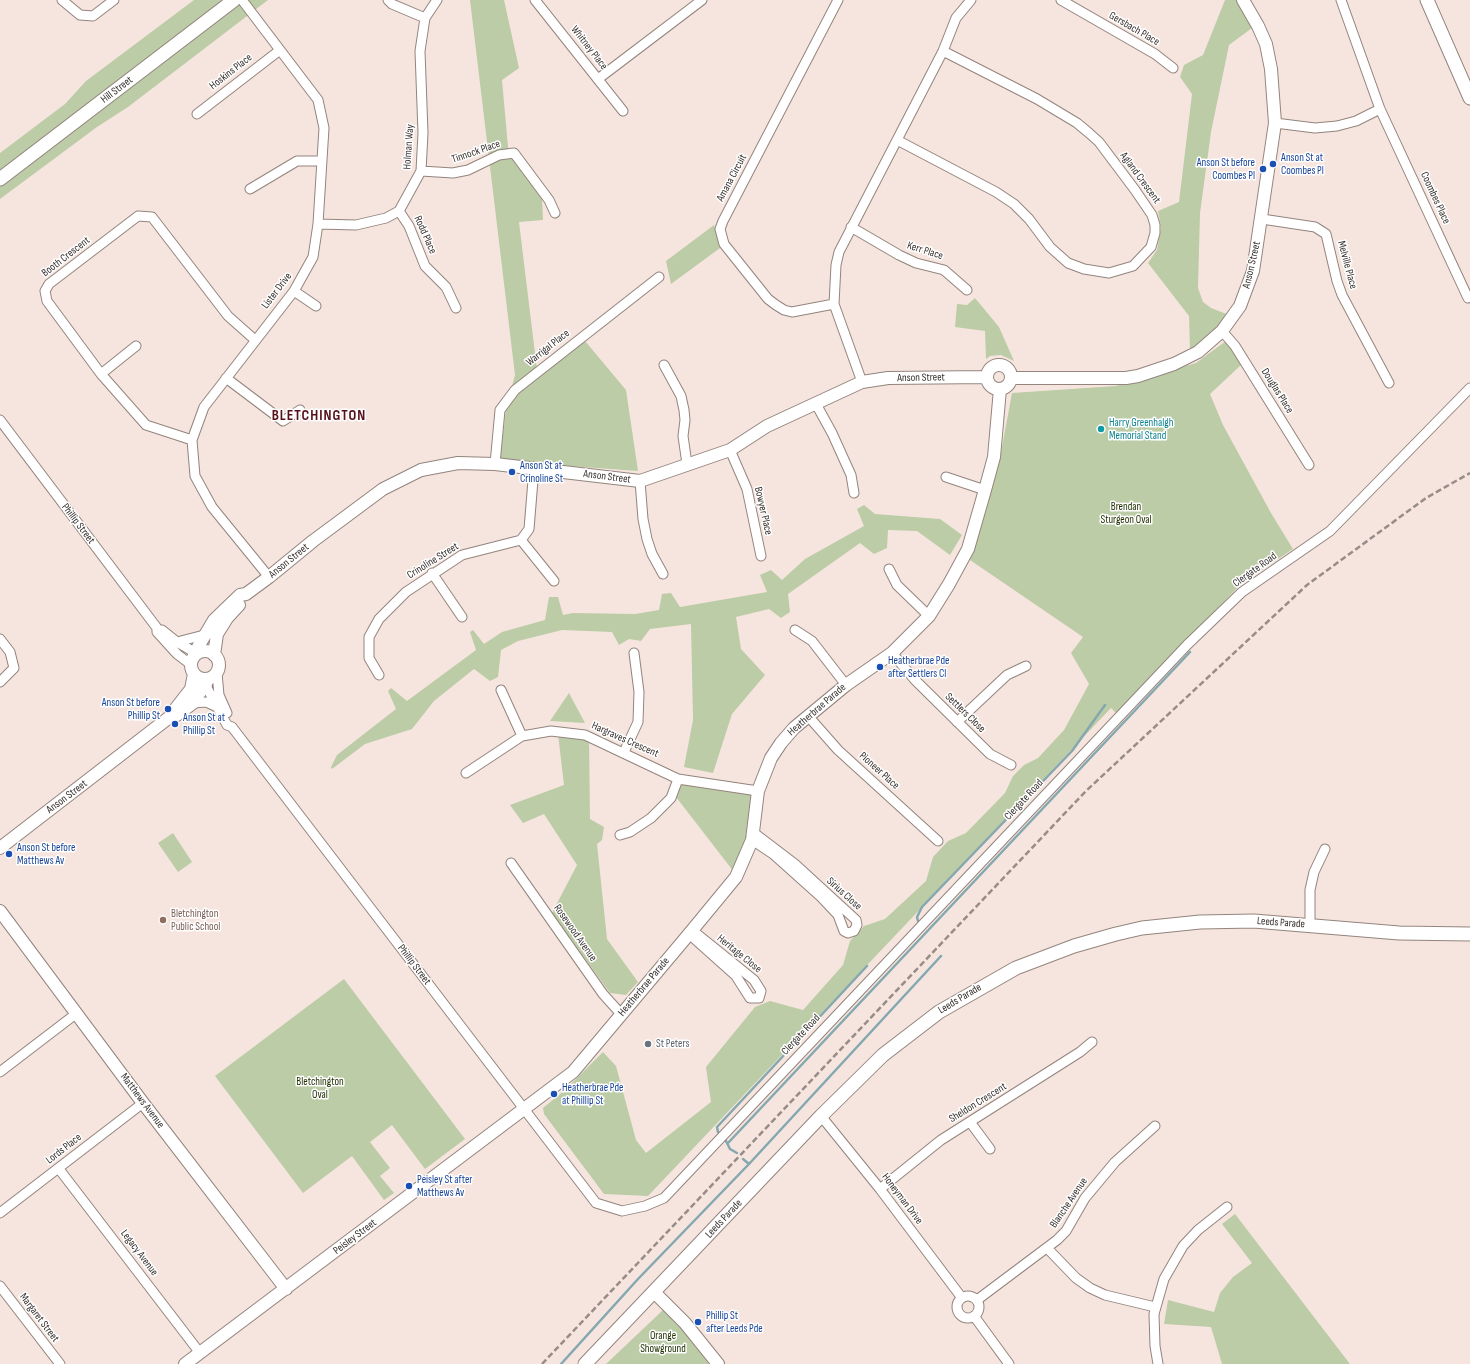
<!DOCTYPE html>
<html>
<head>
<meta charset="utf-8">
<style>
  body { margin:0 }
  canvas { display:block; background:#f6e5de }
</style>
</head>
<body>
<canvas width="1470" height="1364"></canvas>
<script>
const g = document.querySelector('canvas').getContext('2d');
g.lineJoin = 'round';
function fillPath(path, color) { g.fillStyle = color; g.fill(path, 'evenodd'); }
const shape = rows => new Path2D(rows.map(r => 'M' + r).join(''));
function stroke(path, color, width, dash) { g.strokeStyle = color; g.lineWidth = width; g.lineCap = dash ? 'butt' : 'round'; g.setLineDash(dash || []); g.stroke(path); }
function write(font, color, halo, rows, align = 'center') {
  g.font = font + ' "Sofia Sans Condensed",sans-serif'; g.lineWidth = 3; g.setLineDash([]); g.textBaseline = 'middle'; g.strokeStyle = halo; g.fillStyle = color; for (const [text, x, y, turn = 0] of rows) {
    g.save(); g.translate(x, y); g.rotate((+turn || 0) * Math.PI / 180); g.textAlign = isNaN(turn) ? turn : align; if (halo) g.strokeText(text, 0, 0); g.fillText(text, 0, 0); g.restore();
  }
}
const green = shape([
  [194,0,268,0,128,107,97,127,0,199,0,153,65,104,86,81],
  [470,0,504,0,519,68,502,80,509,158,514,159,542,198,543,220,519,222,538,378,585,341,626,390,638,471,500,461,506,409,515,375],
  [1225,0,1250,0,1252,28,1229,45,1211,132,1200,213,1198,288,1203,302,1211,308,1229,315,1210,336,1190,351,1189,316,1148,263,1157,250,1161,228,1158,211,1179,202,1192,94,1180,77,1184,65,1203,55],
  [714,225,720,248,671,284,666,261],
  [975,298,999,327,1014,361,1001,355,990,356,986,359,985,331,955,327,957,304,967,305],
  [1226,341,1241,365,1210,394,1223,425,1271,513,1293,549,1242,583,1116,713,1111,708,648,1196,604,1194,544,1114,543,1108,566,1089,603,1052,616,1066,636,1140,646,1153,711,1102,706,1067,755,1007,770,1001,803,1010,843,965,850,941,864,926,885,919,926,881,933,857,948,841,966,833,1005,793,1013,776,1024,765,1038,758,1064,730,1089,684,1071,653,1083,637,970,560,999,463,1012,393,1116,386,1196,363],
  [864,505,875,514,940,519,962,535,950,555,917,531,888,530,887,548,874,554,860,543,788,594,790,612,781,618,769,609,736,617,741,649,765,675,732,714,713,773,684,767,693,720,691,624,650,629,641,641,629,639,619,645,612,632,562,630,518,641,501,650,498,677,490,681,474,669,434,701,412,729,365,744,332,769,331,767,337,755,396,709,388,691,391,688,407,701,476,650,470,632,473,630,484,644,502,632,545,620,549,597,558,597,563,615,573,613,635,614,659,610,662,594,671,593,680,607,767,592,760,575,771,570,782,580,805,559,864,526,857,509],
  [569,693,585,723,550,721],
  [558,734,589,738,590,819,604,827,602,840,597,844,607,939,638,982,626,995,610,993,552,913,577,865,544,814,523,823,510,805,564,785],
  [683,782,753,795,748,835,734,872,676,797],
  [173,833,192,862,178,872,158,843],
  [344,979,465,1139,425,1169,392,1125,370,1142,390,1168,380,1176,394,1193,384,1200,352,1156,303,1193,215,1076],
  [1235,1214,1350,1364,1222,1364,1211,1327,1164,1324,1168,1300,1214,1312,1220,1293,1233,1277,1252,1263,1222,1224],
  [663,1310,692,1340,710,1364,606,1364]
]);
const stream = shape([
  [918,921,917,917,922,907,1072,751,1105,705],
  [718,1132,717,1127,867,966],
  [725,1139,730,1149,737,1153],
  [728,1143,1190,652],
  [749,1164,941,956],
  [561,1364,638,1279,749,1164,743,1159]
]);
const minor = shape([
  [62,0,80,15,93,16,114,0],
  [242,0,318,100,324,128,318,224,313,257,294,291,204,407,192,440,195,476,212,507,269,577],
  [388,0,392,4,425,18],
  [535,0,623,111],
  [1061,0,1155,54,1173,68],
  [1341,0,1380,109,1468,298],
  [598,79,702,0],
  [197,114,280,50],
  [1275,123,1315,128,1337,126,1356,121,1380,109],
  [897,140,996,192,1014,204,1029,219,1050,247,1068,263,1084,269,1109,273,1133,266,1151,247,1155,233,1155,225,1152,215,1135,190,1099,142,1089,133,1077,123,1037,99,943,51],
  [421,171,453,173,468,170,499,155,514,153,549,200,555,213],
  [250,189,297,161,322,161],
  [399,211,409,226,425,266,446,287,456,308],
  [1262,219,1315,227,1326,234,1337,281,1342,295,1389,383],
  [318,224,356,225,386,218,399,211,421,171,423,133,420,51,425,18,437,0],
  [851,227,899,255,916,263,944,270,967,290],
  [294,291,316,306],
  [834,304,792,312,784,310,776,305,768,299,724,244,720,229,723,221,838,0],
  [1222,331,1235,346,1309,465],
  [664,365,681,396,684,410,685,420,683,436,687,464],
  [101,374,136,346],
  [226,378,283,421,300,410],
  [862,382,834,304,836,265,839,252,943,51,956,18,971,0],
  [816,404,832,433,851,475,854,493],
  [0,420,157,628,157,632,177,654,190,664],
  [192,440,146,425,101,374,47,301,45,291,49,284,138,216,152,217,228,316,255,340],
  [730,450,747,489,761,556],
  [495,464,500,410,515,390,659,277],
  [946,477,985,490],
  [640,481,643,519,647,539,652,554,663,574],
  [521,540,554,581],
  [889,569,897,585,929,616],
  [432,573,462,617],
  [162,630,177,642,196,653],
  [795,630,812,641,846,685],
  [0,639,10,652,14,668,0,682],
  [177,642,204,635],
  [892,653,915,680,990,754,1011,765],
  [217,673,219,695,227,713],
  [379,675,369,658,369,637,379,619,406,592,462,555,521,540,529,529,534,468],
  [208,679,207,688,227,725,232,727,596,1203,622,1211,645,1206,664,1198,1187,645,1242,592,1330,531,1470,388],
  [501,690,522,736],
  [193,703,206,702,217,707],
  [808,716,838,750,938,841],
  [957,722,1007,675,1026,666],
  [624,752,638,722,639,692,634,653],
  [466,773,522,736,551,731,585,735,678,779,758,791],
  [620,835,630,832,651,818,671,798,678,779],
  [752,840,773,854,821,897,838,915,844,931,848,933,854,931,857,925,856,920,795,864,753,832],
  [511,863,603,994,621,1014],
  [1310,925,1310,890,1314,872,1325,849],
  [689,934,736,976,750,998,759,998,761,991,754,980,692,930],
  [0,1072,77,1013],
  [821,1116,880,1189,962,1298],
  [970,1122,990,1149],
  [59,1169,200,1353],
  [880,1189,941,1140,1080,1052,1092,1042],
  [0,1213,143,1103],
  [1047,1248,1076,1278,1090,1288,1105,1295,1155,1307],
  [0,1286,60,1364],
  '957 1307a11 11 0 1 1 22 0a11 11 0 1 1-22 0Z',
  [977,1300,1057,1240,1066,1231,1085,1198,1115,1162,1155,1126],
  [974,1316,1009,1364],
  [1158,1364,1155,1346,1154,1314,1164,1279,1183,1246,1198,1230,1227,1207]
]);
const tertiary = shape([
  '987 377a12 12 0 1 1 24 0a12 12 0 1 1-24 0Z',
  [1011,378,1126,378,1138,376,1174,364,1198,352,1222,331,1240,306,1253,271,1275,123,1271,69,1266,44,1258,26,1243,0],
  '191 665a14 14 0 1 1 28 0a14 14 0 1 1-28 0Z',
  [199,652,198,647,214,620,240,595,246,594,269,577,313,541,383,489,421,470,458,463,495,464,640,481,730,450,767,426,862,382,888,378,987,377],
  [214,655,217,634,227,618,239,605],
  [177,715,193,703,204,686,205,679],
  [0,848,171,716,173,712,191,689,194,674],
  [0,911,143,1103,286,1289],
  [654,1292,685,1323,718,1364],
  [185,1364,573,1072,689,934,736,877,752,840,758,791,771,758,781,743,794,728,846,685,892,653,929,616,949,584,968,549,985,490,994,457,1000,389]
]);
const secondary = shape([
  [1427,0,1470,98],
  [0,179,234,0],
  [585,1364,821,1116,883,1055,939,1012,1016,968,1074,946,1116,934,1142,928,1200,922,1254,921,1399,933,1470,934]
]);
const rail = shape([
  [542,1364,1086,791,1307,585,1426,498,1470,473]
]);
const markers = [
  [1273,164,4,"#1a4fb4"],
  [1263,169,4,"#1a4fb4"],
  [1101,429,4,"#0f9aa8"],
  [512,472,4,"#1a4fb4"],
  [880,667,4,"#1a4fb4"],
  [168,709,4,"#1a4fb4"],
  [175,724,4,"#1a4fb4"],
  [9,854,4,"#1a4fb4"],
  [163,920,4,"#8d6e63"],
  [648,1044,4,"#6b7280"],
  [554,1094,4,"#1a4fb4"],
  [409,1186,4,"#1a4fb4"],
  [698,1322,4,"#1a4fb4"]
];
const streetNames = [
  ["Gersbach Place",1134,29,30],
  ["Whitney Place",589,48,52],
  ["Hoskins Place",231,72,-38],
  ["Hill Street",117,90,-37],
  ["Holman Way",409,147,-86],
  ["Tinnock Place",476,152,-19],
  ["Amana Circuit",732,178,-62],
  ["Agland Crescent",1140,178,54],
  ["Coombes Place",1435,198,65],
  ["Rodd Place",425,235,66],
  ["Kerr Place",925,251,18],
  ["Booth Crescent",66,257,-38],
  ["Anson Street",1252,265,-77],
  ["Melville Place",1347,265,75],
  ["Lister Drive",277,291,-53],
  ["Warrigal Place",548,348,-38],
  ["Anson Street",921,378,-1],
  ["Douglas Place",1277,391,58],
  ["Anson Street",607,477,7],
  ["Bowyer Place",763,511,77],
  ["Phillip Street",78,524,53],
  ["Anson Street",289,561,-39],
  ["Crinoline Street",433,561,-32],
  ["Clergate Road",1255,570,-36],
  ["Heatherbrae Parade",817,710,-41],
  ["Settlers Close",965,713,44],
  ["Hargraves Crescent",625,740,24],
  ["Pioneer Place",879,771,42],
  ["Anson Street",67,797,-37],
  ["Clergate Road",1024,800,-47],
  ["Sirius Close",844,894,42],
  ["Leeds Parade",1281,923,4],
  ["Rosewood Avenue",575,933,55],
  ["Heritage Close",739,954,39],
  ["Phillip Street",414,965,53],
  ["Heatherbrae Parade",644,987,-50],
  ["Leeds Parade",960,999,-31],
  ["Clergate Road",801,1035,-47],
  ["Matthews Avenue",142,1101,53],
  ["Sheldon Crescent",978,1103,-32],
  ["Lords Place",64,1149,-38],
  ["Honeyman Drive",902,1199,53],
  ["Blanche Avenue",1069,1203,-56],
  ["Leeds Parade",724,1219,-47],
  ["Peisley Street",355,1237,-37],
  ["Legacy Avenue",139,1253,53],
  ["Margaret Street",39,1318,53]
];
const transitNames = [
  ["Anson St at",1281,158],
  ["Coombes Pl",1281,171],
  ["Anson St before",1255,163,"right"],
  ["Coombes Pl",1255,176,"right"],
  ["Anson St at",520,466],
  ["Crinoline St",520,479],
  ["Heatherbrae Pde",888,661],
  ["after Settlers Cl",888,674],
  ["Anson St before",160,703,"right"],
  ["Phillip St",160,716,"right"],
  ["Anson St at",183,718],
  ["Phillip St",183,731],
  ["Anson St before",17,848],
  ["Matthews Av",17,861],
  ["Heatherbrae Pde",562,1088],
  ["at Phillip St",562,1101],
  ["Peisley St after",417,1180],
  ["Matthews Av",417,1193],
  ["Phillip St",706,1316],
  ["after Leeds Pde",706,1329]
];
const cultureNames = [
  ["Harry Greenhalgh",1109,423],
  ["Memorial Stand",1109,436]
];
const parkNames = [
  ["Brendan",1126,507],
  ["Sturgeon Oval",1126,520],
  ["Bletchington",320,1082],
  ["Oval",320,1095],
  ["Orange",663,1336],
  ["Showground",663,1349]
];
const educationNames = [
  ["Bletchington",171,914],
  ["Public School",171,927]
];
const worshipNames = [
  ["St Peters",656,1044]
];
const districtNames = [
  ["BLETCHINGTON",319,416]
];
fillPath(green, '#bccca6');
stroke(stream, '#85a8b0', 2.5);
stroke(minor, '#93847d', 11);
stroke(tertiary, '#93847d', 14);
stroke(secondary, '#93847d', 15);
stroke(minor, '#fff', 9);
stroke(tertiary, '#fff', 12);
stroke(secondary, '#fff', 13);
stroke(rail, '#978c87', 2.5, [6, 3]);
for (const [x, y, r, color] of markers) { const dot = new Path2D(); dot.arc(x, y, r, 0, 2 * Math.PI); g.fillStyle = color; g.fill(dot); stroke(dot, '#fff', 1.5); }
write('11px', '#37312e', '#fff', streetNames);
write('11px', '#164399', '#fff', transitNames, 'left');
write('11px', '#0d838f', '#fff', cultureNames, 'left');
write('11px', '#233204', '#fff', parkNames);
write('11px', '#785e54', '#fff', educationNames, 'left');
write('11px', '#5b616d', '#fff', worshipNames, 'left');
g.letterSpacing = '1px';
write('bold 15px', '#551018', '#fff', districtNames);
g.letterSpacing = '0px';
</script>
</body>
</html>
